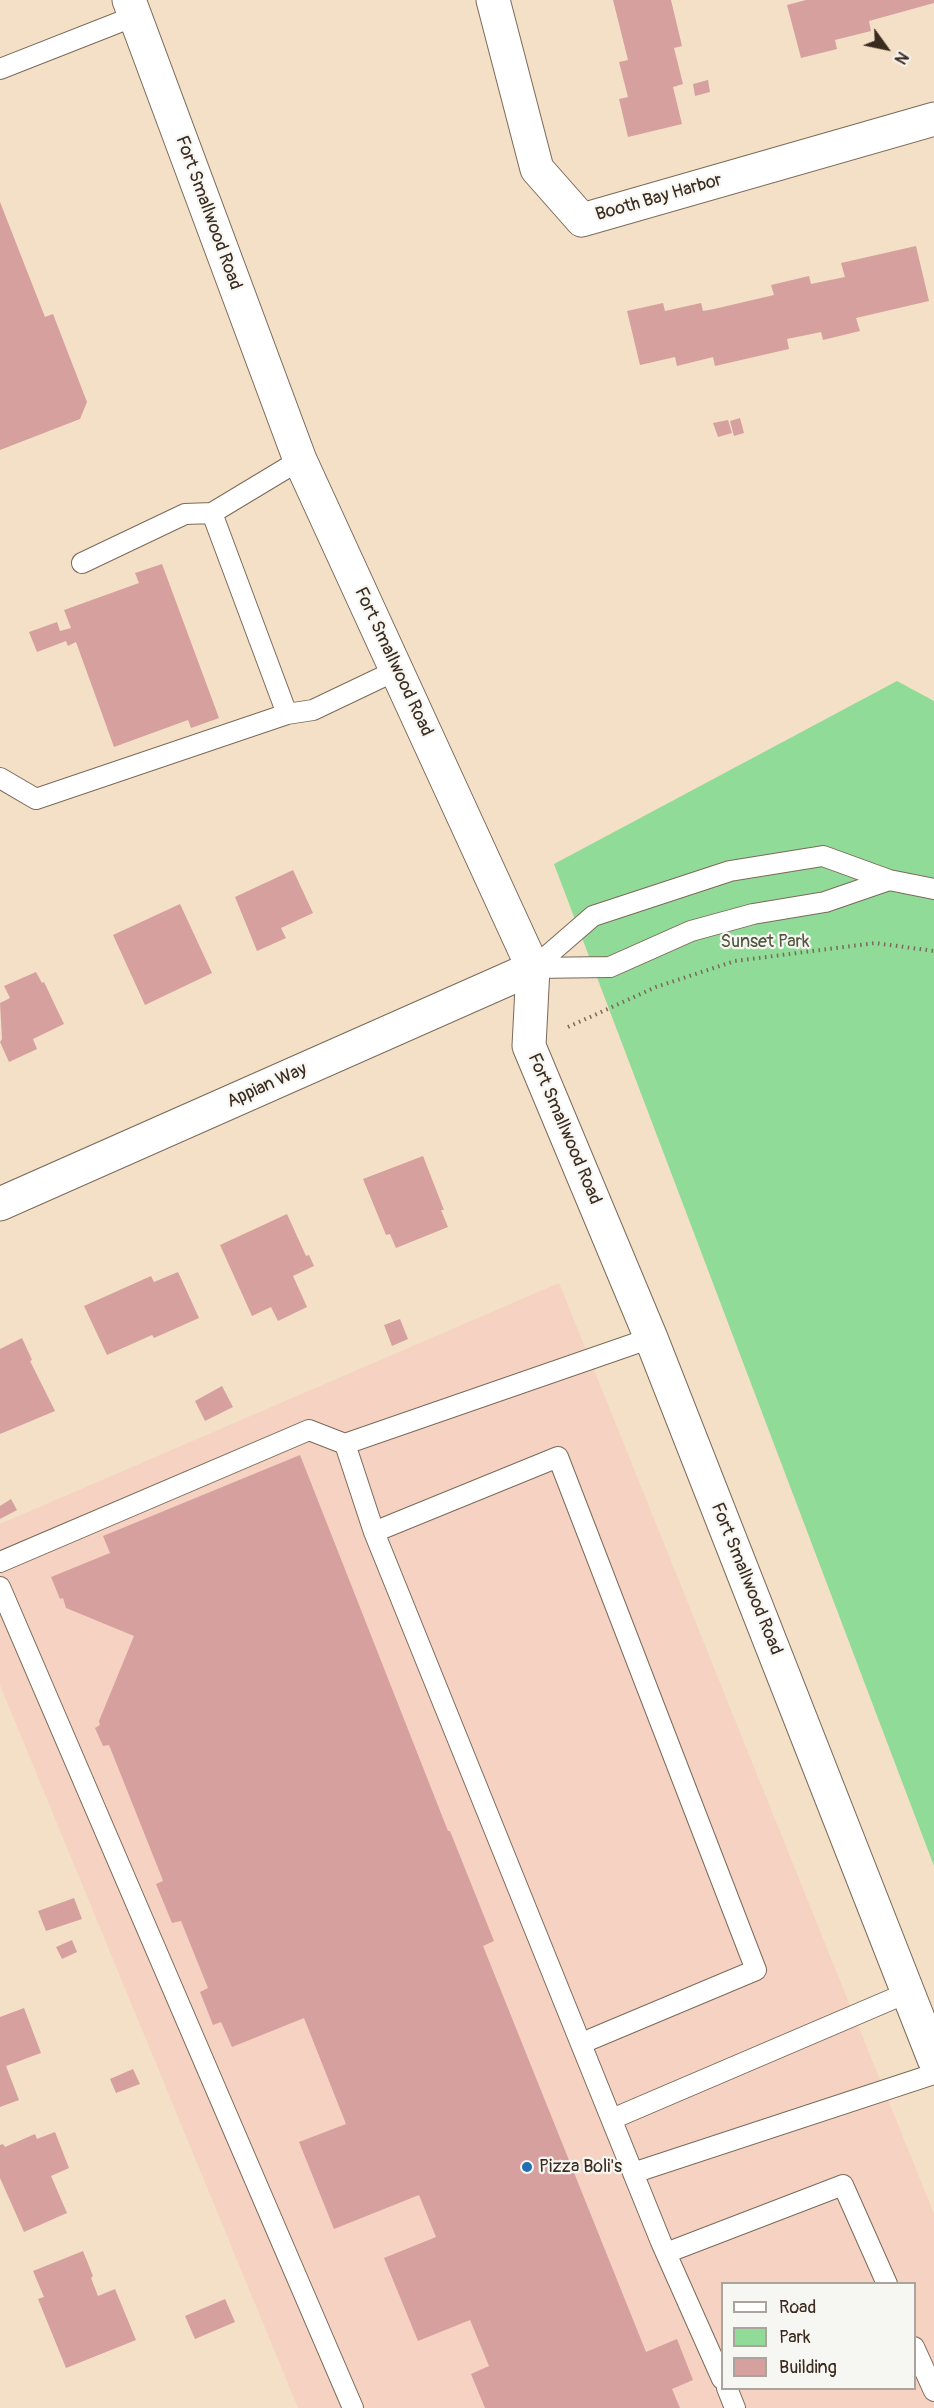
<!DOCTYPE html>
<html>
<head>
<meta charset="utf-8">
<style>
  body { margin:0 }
  #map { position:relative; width:934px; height:2408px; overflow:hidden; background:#f3e0c7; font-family:Pangolin,sans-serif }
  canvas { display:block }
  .legend { position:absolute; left:721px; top:2282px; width:195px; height:108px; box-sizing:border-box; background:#f6f6f2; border:2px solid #aba49d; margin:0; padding:8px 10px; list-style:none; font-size:18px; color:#3b2a1e }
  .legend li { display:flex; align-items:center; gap:12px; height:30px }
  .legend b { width:30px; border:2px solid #aba49d }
  .north { position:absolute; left:856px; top:18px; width:60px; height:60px; -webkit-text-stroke:4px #f6f6f2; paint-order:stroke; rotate:123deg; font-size:16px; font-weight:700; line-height:24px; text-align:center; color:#3b2a1e }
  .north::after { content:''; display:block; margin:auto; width:21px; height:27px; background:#3b2a1e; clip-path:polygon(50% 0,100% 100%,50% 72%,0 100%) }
</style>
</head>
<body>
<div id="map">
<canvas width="934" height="2408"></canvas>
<ul class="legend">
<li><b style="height:8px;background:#fff"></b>Road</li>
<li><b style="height:16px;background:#90db97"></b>Park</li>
<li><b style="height:16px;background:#d6a09f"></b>Building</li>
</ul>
<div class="north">N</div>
</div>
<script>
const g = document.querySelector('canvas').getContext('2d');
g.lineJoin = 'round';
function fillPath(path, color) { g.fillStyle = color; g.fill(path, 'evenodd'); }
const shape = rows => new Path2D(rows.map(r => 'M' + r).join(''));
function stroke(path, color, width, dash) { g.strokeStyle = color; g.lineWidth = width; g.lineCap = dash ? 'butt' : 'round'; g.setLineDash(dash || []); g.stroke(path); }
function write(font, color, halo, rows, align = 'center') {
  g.font = font + ' Pangolin,sans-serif'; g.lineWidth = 4.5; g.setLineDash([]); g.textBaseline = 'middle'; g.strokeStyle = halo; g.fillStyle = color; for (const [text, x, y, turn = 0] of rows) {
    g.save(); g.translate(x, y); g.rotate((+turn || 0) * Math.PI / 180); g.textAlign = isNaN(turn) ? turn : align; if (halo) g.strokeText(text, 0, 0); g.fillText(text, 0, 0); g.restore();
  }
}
const built = shape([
  [559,1283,934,2214,934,2408,298,2408,0,1685,0,1524],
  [722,2284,914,2284,914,2388,722,2388]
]);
const green = shape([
  [897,681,934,701,934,1866,554,864]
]);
const building = shape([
  [613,0,671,0,682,46,674,48,683,84,673,87,682,124,628,137,619,99,628,97,619,62,628,60],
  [806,0,934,0,934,3,869,21,871,31,835,40,837,49,801,58,787,5],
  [708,80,710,92,695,96,693,84],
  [0,202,45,317,53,314,87,402,80,419,0,450],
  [916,246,929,301,856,318,860,331,823,340,821,332,787,339,789,349,715,366,713,357,677,366,675,357,640,365,627,311,663,303,665,311,701,303,703,311,714,309,774,295,771,285,809,276,811,284,845,277,841,263],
  [740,418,744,433,734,436,730,421],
  [728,420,732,433,718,437,713,423],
  [162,564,219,718,191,728,188,720,114,747,76,642,68,646,66,641,37,652,29,632,57,622,60,631,71,628,64,610,139,583,135,573],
  [293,870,313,913,281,928,286,938,257,951,235,897],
  [180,904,212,973,145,1005,113,935],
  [36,972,42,983,44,982,64,1024,33,1039,37,1049,9,1062,0,1042,2,1039,0,1003,10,998,4,986],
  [423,1156,444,1210,441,1210,448,1227,396,1248,390,1234,386,1235,363,1179],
  [287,1214,306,1256,309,1255,314,1266,293,1276,307,1307,278,1321,271,1307,252,1316,220,1245],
  [178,1272,199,1318,154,1338,152,1335,107,1355,84,1306,151,1276,154,1282],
  [400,1319,408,1339,392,1346,384,1325],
  [22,1338,32,1360,30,1361,55,1411,0,1434,0,1349],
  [222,1386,233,1407,205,1421,195,1401],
  [300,1455,448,1831,450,1831,494,1941,483,1946,646,2352,677,2339,693,2380,672,2389,680,2408,485,2408,471,2374,489,2366,470,2320,418,2341,384,2258,436,2237,419,2195,334,2229,299,2142,346,2124,304,2018,232,2047,221,2022,213,2025,200,1992,208,1988,181,1921,172,1923,156,1884,163,1881,162,1878,109,1745,103,1746,95,1728,100,1725,99,1721,134,1636,66,1608,63,1598,60,1599,51,1577,110,1553,103,1536],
  [11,1499,17,1510,0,1519,0,1506],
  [74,1898,82,1919,46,1931,38,1911],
  [72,1940,77,1952,62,1959,56,1947],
  [24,2008,41,2053,6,2066,19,2100,0,2107,0,2017],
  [133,2069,140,2084,116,2093,110,2079],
  [55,2132,69,2168,51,2176,67,2213,24,2232,0,2178,0,2145,3,2144,5,2147,35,2134,37,2139],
  [83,2251,93,2276,91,2278,98,2296,115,2289,136,2340,66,2368,38,2299,44,2297,33,2271],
  [225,2299,235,2322,195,2339,185,2316]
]);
const path = shape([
  [568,1027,656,987,735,961,875,943,934,951]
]);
const service = shape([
  [0,69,135,16],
  [300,460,212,513,287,714,313,710,397,670],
  [82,563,185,514,212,513],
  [0,778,36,799,287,714],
  [533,968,593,916,730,871,823,856,889,880,934,889],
  [533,968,610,967,691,931,753,914,825,902,889,880],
  [651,1338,345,1444,374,1532,661,2242,722,2379],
  [374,1532,558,1457,756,1970,582,2043],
  [0,1562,309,1430,345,1444],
  [0,1587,353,2408],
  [612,2119,909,1992],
  [633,2173,934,2074],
  [666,2253,843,2185,887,2284],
  [914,2347,934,2391],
  [727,2388,735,2408]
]);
const minor = shape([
  [493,0,537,169,582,220,934,119],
  [0,1204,533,968]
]);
const primary = shape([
  [129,0,300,460,533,968,529,1046,651,1338,934,2059]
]);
const markers = [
  [527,2167,6,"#1f6fb2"]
];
const streetNames = [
  ["Booth Bay Harbor",659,198,-16],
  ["Fort Smallwood Road",208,213,70],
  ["Fort Smallwood Road",393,662,65],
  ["Appian Way",267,1086,-24],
  ["Fort Smallwood Road",564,1129,67],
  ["Fort Smallwood Road",746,1579,68]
];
const parkNames = [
  ["Sunset Park",765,942]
];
const poiNames = [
  ["Pizza Boli's",539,2167]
];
fillPath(built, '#f5d2c2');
fillPath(green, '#90db97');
fillPath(building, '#d6a09f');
stroke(service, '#7b6a59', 22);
stroke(minor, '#7b6a59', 35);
stroke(primary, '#7b6a59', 35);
stroke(path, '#7b6a59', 4, [1.5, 4.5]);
stroke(service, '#fff', 20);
stroke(minor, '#fff', 33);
stroke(primary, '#fff', 33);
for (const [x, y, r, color] of markers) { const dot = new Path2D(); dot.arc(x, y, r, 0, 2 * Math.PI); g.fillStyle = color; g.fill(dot); stroke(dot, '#f6f6f2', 2); }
write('18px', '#3b2a1e', '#f6f6f2', streetNames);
write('18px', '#50563c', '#f6f6f2', parkNames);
write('18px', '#3b2a1e', '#f6f6f2', poiNames, 'left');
</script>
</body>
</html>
